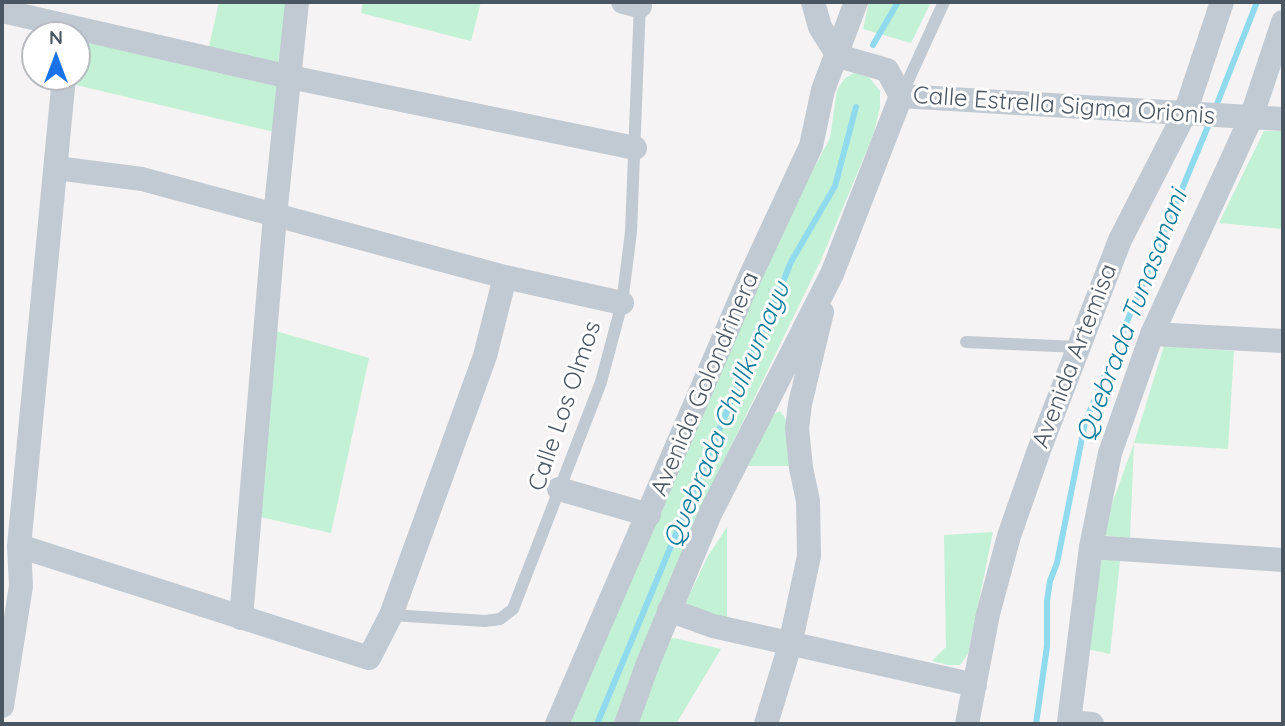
<!DOCTYPE html>
<html>
<head>
<meta charset="utf-8">
<style>
  body { margin:0 }
  #map { position:relative; width:1285px; height:726px; overflow:hidden; background:#f5f3f3; font-family:Quicksand,sans-serif }
  canvas { display:block }
  .frame { position:absolute; inset:0; border:4px solid #4a5661; pointer-events:none }
  .north { position:absolute; left:21px; top:21px; width:70px; height:70px; box-sizing:border-box; background:#fff; border:2px solid #b7bbc0; border-radius:50%; rotate:0deg; font-size:19px; font-weight:700; line-height:28px; text-align:center; color:#4a5661 }
  .north::after { content:''; display:block; margin:auto; width:24px; height:32px; background:#1a73e8; clip-path:polygon(50% 0,100% 100%,50% 72%,0 100%) }
</style>
</head>
<body>
<div id="map">
<canvas width="1285" height="726"></canvas>
<div class="frame"></div>
<div class="north">N</div>
</div>
<script>
const g = document.querySelector('canvas').getContext('2d');
g.lineJoin = 'round';
function fillPath(path, color) { g.fillStyle = color; g.fill(path, 'evenodd'); }
const shape = rows => new Path2D(rows.map(r => 'M' + r).join(''));
function stroke(path, color, width, dash) { g.strokeStyle = color; g.lineWidth = width; g.lineCap = dash ? 'butt' : 'round'; g.setLineDash(dash || []); g.stroke(path); }
function write(font, color, halo, rows, align = 'center') {
  g.font = font + ' Quicksand,sans-serif'; g.lineWidth = 6; g.setLineDash([]); g.textBaseline = 'middle'; g.strokeStyle = halo; g.fillStyle = color; for (const [text, x, y, turn = 0] of rows) {
    g.save(); g.translate(x, y); g.rotate((+turn || 0) * Math.PI / 180); g.textAlign = isNaN(turn) ? turn : align; if (halo) g.strokeText(text, 0, 0); g.fillText(text, 0, 0); g.restore();
  }
}
const green = shape([
  [219,2,286,2,282,64,209,47],
  [363,2,481,2,471,41,361,13],
  [869,2,931,2,911,43,863,29],
  [77,40,280,87,274,132,76,85],
  [854,73,869,77,880,91,880,107,874,133,821,260,696,518,615,724,566,724,778,236,830,138,837,90,845,78],
  [1264,131,1283,131,1283,229,1219,223],
  [276,331,369,358,331,533,256,516],
  [1164,346,1234,351,1228,449,1134,443,1130,538,1101,535,1134,443],
  [780,411,786,420,790,466,745,466,770,416],
  [727,527,727,619,685,604,708,556],
  [993,532,968,654,960,665,948,665,932,661,946,647,944,535],
  [1102,558,1120,561,1110,654,1087,649],
  [674,638,721,649,676,724,634,724,666,641]
]);
const stream = shape([
  [873,45,898,2],
  [1215,109,1257,2],
  [597,724,749,358,768,318,791,262,835,186,856,107],
  [1036,724,1047,646,1047,601,1050,581,1057,563,1085,423,1211,119]
]);
const service = shape([
  [901,96,944,2],
  [966,342,1078,347],
  [391,615,485,621,500,619,513,609,601,382,622,303,631,232,640,2]
]);
const minor = shape([
  [623,2,640,6],
  [813,2,820,27,838,56,887,70,901,96],
  [2,11,290,77,635,148],
  [901,96,1283,119],
  [56,168,142,179,505,277,622,303],
  [1152,334,1283,341],
  [559,489,649,515],
  [19,546,369,658,391,615,485,356,505,277],
  [1091,547,1283,560],
  [669,610,713,626,975,685],
  [241,618,275,216,297,2],
  [2,706,21,586,19,546,64,77],
  [557,724,750,277,811,146,823,90,856,2],
  [626,724,648,663,710,514,832,274,901,96],
  [766,724,790,645,809,556,808,501,801,468,797,428,800,404,822,312],
  [967,724,988,614,1009,536,1039,450,1120,240,1185,113,1222,2],
  [1092,724,1069,722,1091,547,1110,453,1152,334,1251,118,1283,22]
]);
const streetNames = [
  ["Calle Estrella Sigma Orionis",1064,106,4],
  ["Avenida Artemisa",1075,356,-69],
  ["Avenida Golondrinera",705,384,-67],
  ["Calle Los Olmos",565,406,-71]
];
const waterNames = [
  ["Quebrada Tunasanani",1132,316,-69],
  ["Quebrada Chullkumayu",727,415,-67]
];
fillPath(green, '#c3f1d5');
stroke(stream, '#90daee', 6);
stroke(service, '#c1cad2', 12);
stroke(minor, '#c1cad2', 24);
write('24px', '#4a5661', '#fff', streetNames);
write('italic 26px', '#0c7c9b', '#fff', waterNames);
</script>
</body>
</html>
